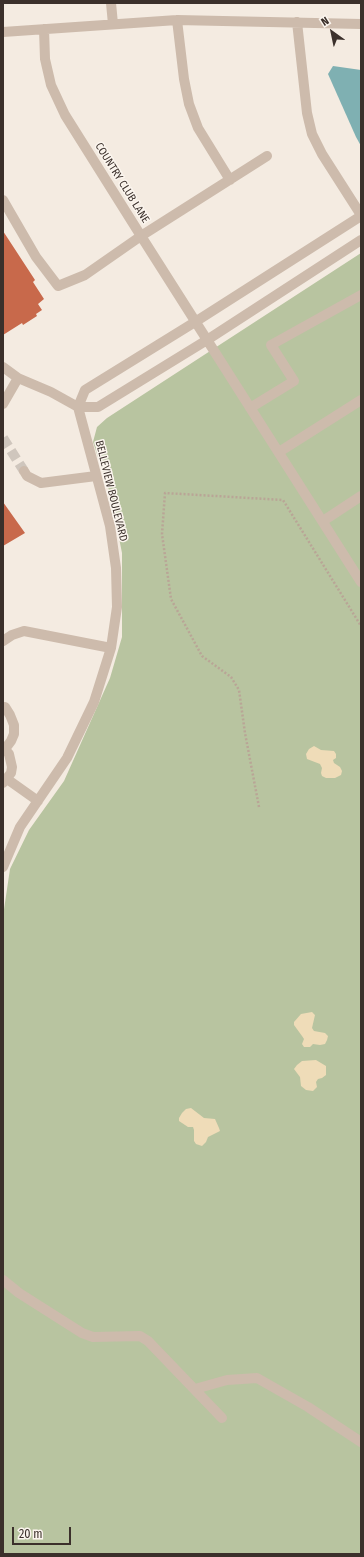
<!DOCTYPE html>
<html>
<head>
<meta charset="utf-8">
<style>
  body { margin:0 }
  #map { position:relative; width:364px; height:1557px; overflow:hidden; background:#f4ebe1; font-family:"Fira Sans Condensed",sans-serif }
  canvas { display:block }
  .frame { position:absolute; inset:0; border:4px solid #3b302b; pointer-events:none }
  .north { position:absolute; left:312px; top:12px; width:40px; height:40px; -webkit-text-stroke:3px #fbf5ee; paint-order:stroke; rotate:327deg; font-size:11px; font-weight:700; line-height:16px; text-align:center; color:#3b302b }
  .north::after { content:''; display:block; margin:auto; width:14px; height:18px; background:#3b302b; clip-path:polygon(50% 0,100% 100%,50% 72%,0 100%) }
  .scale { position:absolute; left:12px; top:1527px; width:59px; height:18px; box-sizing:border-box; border:2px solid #3b302b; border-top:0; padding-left:5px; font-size:12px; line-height:14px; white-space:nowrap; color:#3b302b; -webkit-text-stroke:3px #fbf5ee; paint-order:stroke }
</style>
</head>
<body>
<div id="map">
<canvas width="364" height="1557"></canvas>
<div class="frame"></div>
<div class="north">N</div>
<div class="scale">20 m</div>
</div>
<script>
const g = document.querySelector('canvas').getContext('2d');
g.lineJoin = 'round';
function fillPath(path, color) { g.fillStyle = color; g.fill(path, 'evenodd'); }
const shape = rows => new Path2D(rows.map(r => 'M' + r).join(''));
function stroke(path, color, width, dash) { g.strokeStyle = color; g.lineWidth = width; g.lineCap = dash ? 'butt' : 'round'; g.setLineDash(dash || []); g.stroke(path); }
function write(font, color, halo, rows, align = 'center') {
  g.font = font + ' "Fira Sans Condensed",sans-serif'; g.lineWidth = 3; g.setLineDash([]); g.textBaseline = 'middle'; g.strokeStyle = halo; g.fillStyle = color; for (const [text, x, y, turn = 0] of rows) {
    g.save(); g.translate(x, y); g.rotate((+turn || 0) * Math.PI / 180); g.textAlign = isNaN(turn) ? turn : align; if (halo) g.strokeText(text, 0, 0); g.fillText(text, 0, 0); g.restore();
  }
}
const green = shape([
  [361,253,361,1554,3,1554,3,916,10,869,29,830,64,781,110,678,122,637,122,553,110,493,93,442,97,427,107,418]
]);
const sand = shape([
  [314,746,321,750,334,751,336,754,336,758,333,760,334,763,340,767,342,771,341,775,335,778,326,778,322,776,321,773,322,768,320,764,307,759,306,754,309,749],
  [312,1012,315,1015,312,1028,314,1031,325,1033,328,1036,327,1040,325,1044,320,1045,313,1044,310,1047,304,1047,302,1044,304,1039,302,1036,294,1025,294,1022,301,1014],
  [316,1060,326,1066,326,1075,322,1078,318,1079,316,1082,317,1087,313,1091,306,1090,301,1086,300,1077,294,1069,297,1065,302,1061],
  [191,1108,204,1118,215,1119,219,1128,220,1131,208,1137,206,1142,202,1146,196,1144,194,1141,194,1130,193,1127,188,1127,179,1121,179,1118,182,1113,186,1109]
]);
const water = shape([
  [333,66,361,70,361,146,356,137,328,74]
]);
const building = shape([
  [3,231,35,280,33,282,44,299,38,304,42,310,36,314,37,316,23,325,22,323,3,335],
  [3,502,25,533,3,546]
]);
const minorTunnel = shape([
  [3,438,24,471]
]);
const path = shape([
  [259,807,245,733,239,690,231,677,202,656,171,599,162,534,165,493,283,500,361,626]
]);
const minor = shape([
  [111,3,113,24],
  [177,20,184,79,189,104,198,128,230,180],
  [297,22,307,113,312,134,322,154,361,215],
  [44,29,45,59,51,85,65,115,141,236,361,582],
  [3,32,177,20,361,24],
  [3,200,36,257,58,286,85,275,141,236,267,156],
  [3,367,18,378,51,392,78,407,98,407,207,340,361,240],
  [3,404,18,378],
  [250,408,294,381,271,345,361,295],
  [279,452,361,400],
  [24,471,27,476,41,483,96,476],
  [323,521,361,496],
  [3,641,12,635,24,631,111,648],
  [3,747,9,754,12,767,11,773,3,783],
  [5,749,11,741,14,734,14,725,10,715,5,707],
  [7,779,38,801],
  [3,867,20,827,67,758,94,702,111,648,117,607,116,568,110,526,78,407,85,390,195,322,361,216],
  [3,1280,19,1293,82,1333,93,1337,140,1336,148,1341,222,1418],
  [195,1389,227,1380,257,1378,308,1407,361,1442]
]);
const streetNames = [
  ["COUNTRY CLUB LANE",122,183,58],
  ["BELLEVIEW BOULEVARD",111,491,76]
];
fillPath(green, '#b8c4a0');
fillPath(sand, '#efdcb8');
fillPath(water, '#7fb0b2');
fillPath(building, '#c8694b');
stroke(minorTunnel, '#cfc6bd', 10, [10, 5]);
stroke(path, '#b9a596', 2.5, [2, 2]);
stroke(minor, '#cdbbac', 10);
write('11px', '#3b302b', '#fbf5ee', streetNames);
</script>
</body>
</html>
